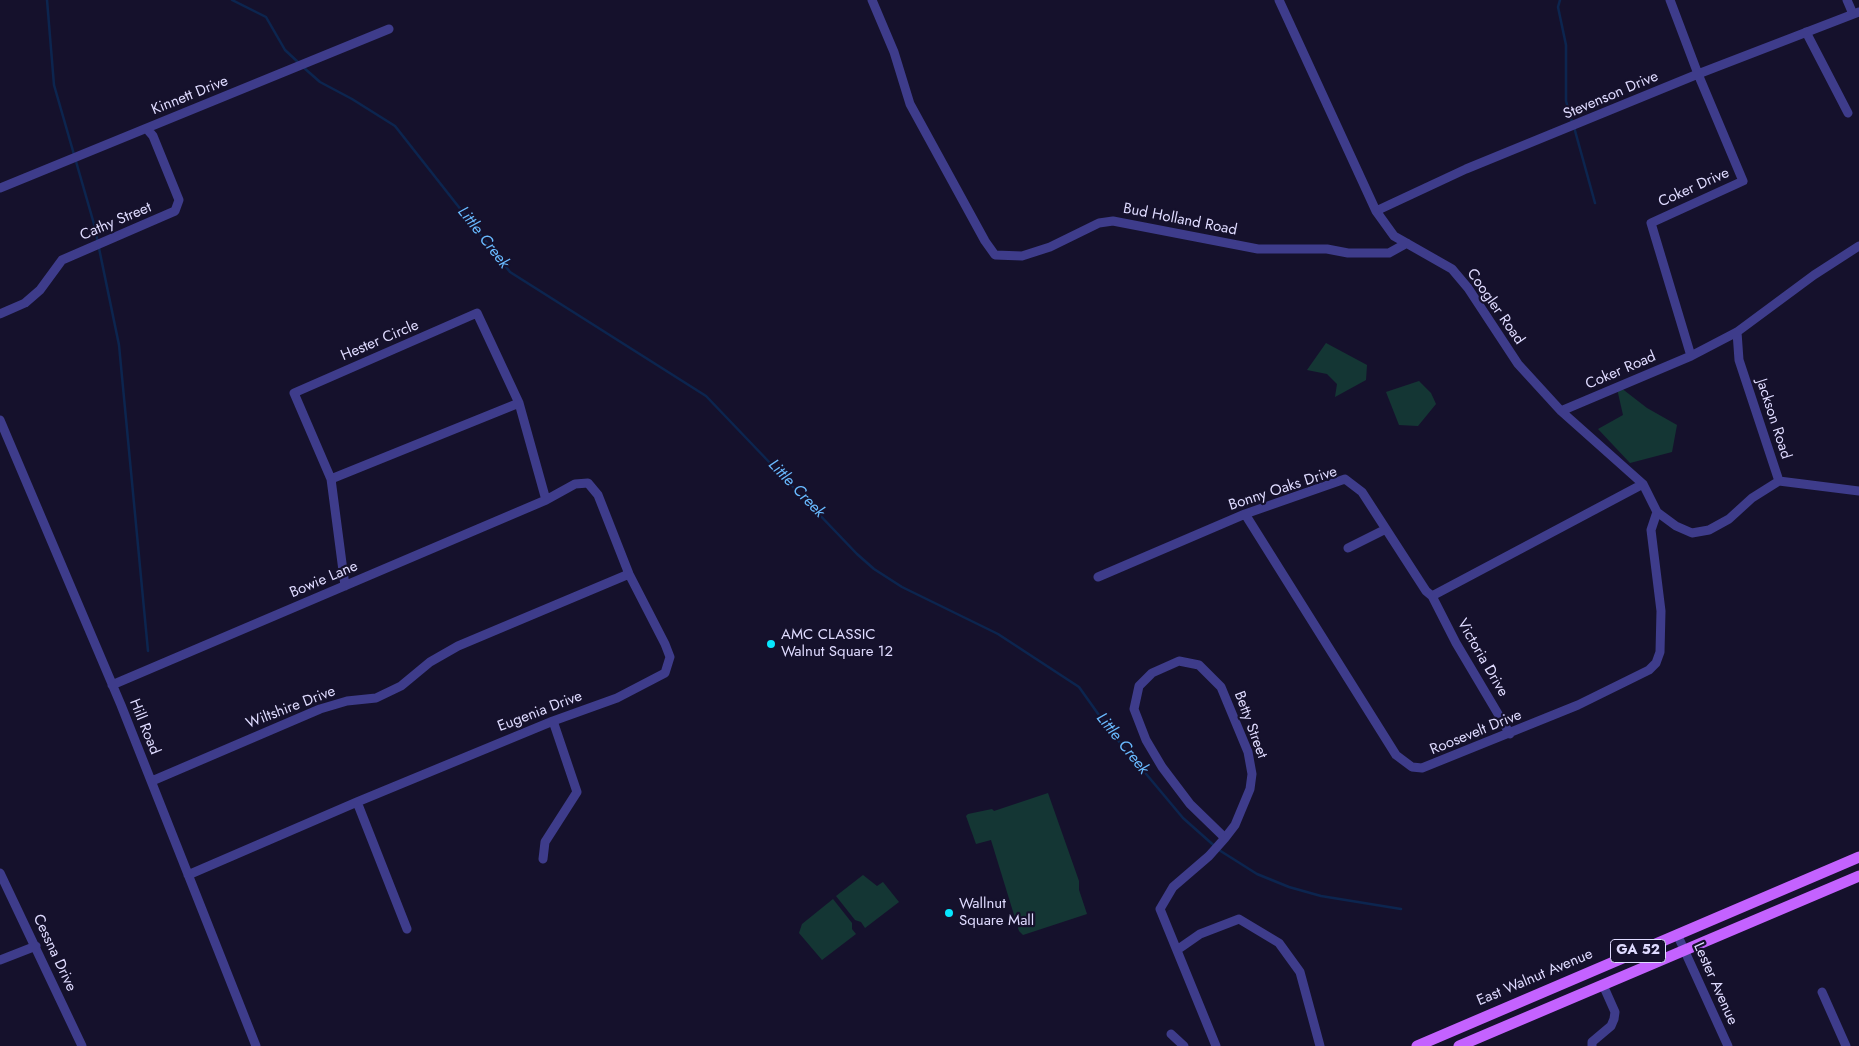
<!DOCTYPE html>
<html>
<head>
<meta charset="utf-8">
<style>
  body { margin:0 }
  canvas { display:block; background:#15112c }
</style>
</head>
<body>
<canvas width="1859" height="1046"></canvas>
<script>
const g = document.querySelector('canvas').getContext('2d');
g.lineJoin = 'round';
function fillPath(path, color) { g.fillStyle = color; g.fill(path, 'evenodd'); }
const shape = rows => new Path2D(rows.map(r => 'M' + r).join(''));
function stroke(path, color, width, dash) { g.strokeStyle = color; g.lineWidth = width; g.lineCap = dash ? 'butt' : 'round'; g.setLineDash(dash || []); g.stroke(path); }
function write(font, color, halo, rows, align = 'center') {
  g.font = font + ' Jost,sans-serif'; g.lineWidth = 4.5; g.setLineDash([]); g.textBaseline = 'middle'; g.strokeStyle = halo; g.fillStyle = color; for (const [text, x, y, turn = 0] of rows) {
    g.save(); g.translate(x, y); g.rotate((+turn || 0) * Math.PI / 180); g.textAlign = isNaN(turn) ? turn : align; if (halo) g.strokeText(text, 0, 0); g.fillText(text, 0, 0); g.restore();
  }
}
const green = shape([
  [1326,343,1367,365,1366,380,1335,397,1337,384,1327,374,1307,370],
  [1419,381,1431,393,1436,404,1418,426,1399,425,1386,392],
  [1616,384,1647,408,1677,425,1672,452,1630,463,1598,429,1623,415],
  [1048,793,1079,881,1079,890,1087,914,1023,935,1019,931,991,840,976,844,966,816,968,814,992,809,994,811],
  [863,875,877,886,883,882,899,902,865,928,861,922,855,920,836,896],
  [833,899,852,923,852,929,856,934,822,960,799,933,802,924]
]);
const stream = shape([
  [47,0,54,85,94,224,119,345,148,651],
  [232,0,266,17,285,50,299,63],
  [1560,0,1558,7,1566,45,1566,101,1572,122],
  [303,67,320,82,352,99,395,126,510,272,706,396,857,554,874,569,902,587,998,634,1079,687,1111,732,1183,818,1219,850,1257,874,1289,887,1321,896,1401,909],
  [1574,127,1595,203]
]);
const minor = shape([
  [872,0,894,52,910,104,985,241,995,255,1022,256,1050,247,1099,223,1113,221,1258,249,1327,249,1348,253,1389,253,1407,243],
  [1279,0,1376,211,1394,236,1452,269,1468,288,1518,364,1561,411,1643,484,1657,512,1676,526,1692,533,1709,530,1729,519,1752,498,1779,481,1859,491],
  [1670,0,1698,74,1743,181,1651,223,1691,356],
  [1847,0,1853,14],
  [1806,32,1848,113],
  [0,188,389,29],
  [1376,211,1466,169,1698,74,1859,12],
  [0,314,25,303,40,290,62,260,175,211,179,200,153,136,147,129],
  [1737,332,1739,360,1779,481],
  [1561,411,1691,356,1737,332,1814,275,1859,246],
  [0,420,121,705,256,1046],
  [331,479,519,403],
  [1245,514,1396,755,1412,767,1422,768,1578,705,1649,670,1656,663,1660,652,1661,611,1651,530,1657,512],
  [1348,548,1386,529],
  [1098,577,1245,514,1345,479,1362,492,1426,591,1432,596,1456,643,1510,734],
  [345,586,331,479,294,393,477,313,519,403,546,500],
  [1432,596,1643,484],
  [112,685,546,500,575,484,588,483,598,495,629,574,665,644,670,657,665,673,617,698,553,721,357,802,188,875],
  [152,781,320,709,347,701,376,698,401,686,430,662,458,646,629,574],
  [357,802,407,929],
  [543,859,545,842,577,792,553,721],
  [0,873,82,1046],
  [1677,934,1728,1046],
  [1177,950,1200,934,1239,919,1279,943,1300,972,1320,1046],
  [0,960,36,946],
  [1822,992,1846,1046],
  [1171,1034,1184,1046],
  [1216,1046,1160,909,1173,887,1209,856,1225,838,1235,825,1250,789,1252,774,1248,752,1221,687,1199,665,1179,661,1152,673,1139,686,1134,709,1146,740,1162,767,1190,804,1225,838],
  [1592,1046,1592,1042,1611,1026,1614,1019,1615,1012,1603,985]
]);
const major = shape([
  [1417,1046,1859,857],
  [1459,1046,1859,876]
]);
const markers = [
  [771,644,5,"#07e7ff"],
  [949,913,5,"#07e7ff"]
];
const shields = [
  [1638,951,55]
];
const shieldNames = [
  ["GA 52",1638,951]
];
const streetNames = [
  ["Kinnett Drive",190,96,-22],
  ["Stevenson Drive",1611,96,-23],
  ["Coker Drive",1694,188,-24],
  ["Bud Holland Road",1180,220,11],
  ["Cathy Street",116,222,-23],
  ["Coogler Road",1495,307,55],
  ["Hester Circle",380,341,-23],
  ["Coker Road",1621,371,-23],
  ["Jackson Road",1773,419,72],
  ["Bonny Oaks Drive",1283,489,-18],
  ["Bowie Lane",324,580,-23],
  ["Victoria Drive",1482,658,60],
  ["Wiltshire Drive",291,708,-21],
  ["Eugenia Drive",540,712,-21],
  ["Betty Street",1250,725,70],
  ["Hill Road",144,727,68],
  ["Roosevelt Drive",1476,733,-22],
  ["Cessna Drive",54,953,65],
  ["East Walnut Avenue",1535,978,-23],
  ["Lester Avenue",1715,984,66]
];
const poiNames = [
  ["AMC CLASSIC",781,635],
  ["Walnut Square 12",781,652],
  ["Wallnut",959,904],
  ["Square Mall",959,921]
];
const waterNames = [
  ["Little Creek",483,238,52],
  ["Little Creek",796,489,46],
  ["Little Creek",1122,744,51]
];
fillPath(green, '#143634');
stroke(stream, '#0c254f', 2.5);
stroke(minor, '#3e3c8b', 9);
stroke(major, '#c462ff', 11);
for (const [x, y, r, color] of markers) { const dot = new Path2D(); dot.arc(x, y, r, 0, 2 * Math.PI); g.fillStyle = color; g.fill(dot); stroke(dot, '#15112c', 2); }
for (const [x, y, w] of shields) { const box = new Path2D(); box.roundRect(x - w / 2, y - 11.5, w, 23, 4); g.fillStyle = '#15112c'; g.fill(box); stroke(box, '#dfdbff', 1); }
write('bold 14px', '#dfdbff', null, shieldNames);
write('15px', '#dfdbff', '#15112c', streetNames);
write('15px', '#dfdbff', '#15112c', poiNames, 'left');
write('italic 16px', '#69baff', '#15112c', waterNames);
</script>
</body>
</html>
